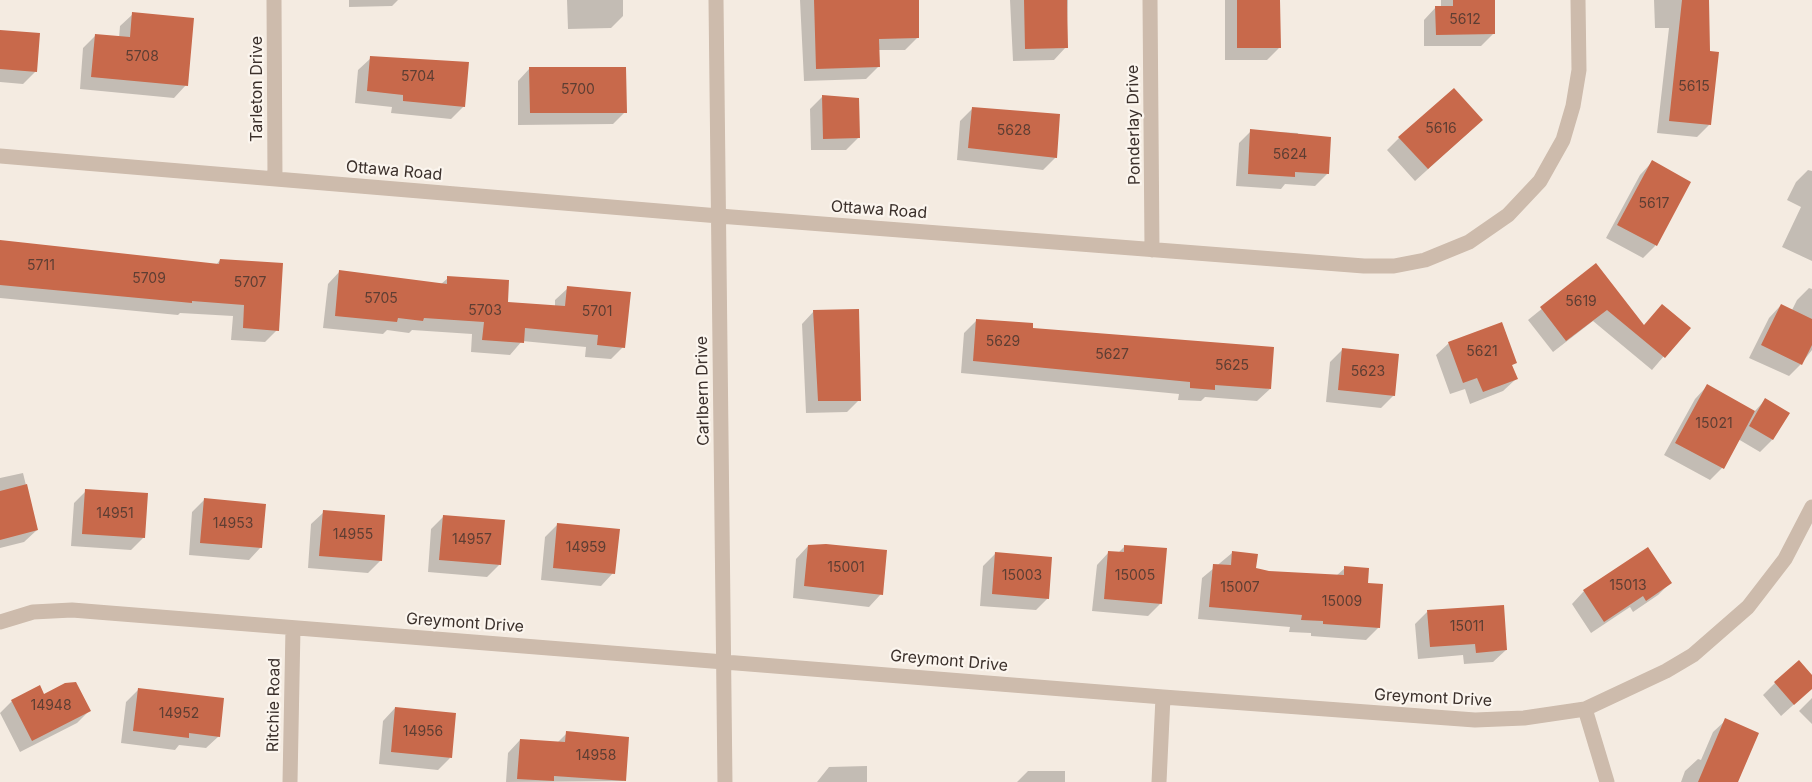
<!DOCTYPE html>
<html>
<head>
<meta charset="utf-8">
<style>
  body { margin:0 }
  canvas { display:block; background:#f4ebe1 }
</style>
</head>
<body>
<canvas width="1812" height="782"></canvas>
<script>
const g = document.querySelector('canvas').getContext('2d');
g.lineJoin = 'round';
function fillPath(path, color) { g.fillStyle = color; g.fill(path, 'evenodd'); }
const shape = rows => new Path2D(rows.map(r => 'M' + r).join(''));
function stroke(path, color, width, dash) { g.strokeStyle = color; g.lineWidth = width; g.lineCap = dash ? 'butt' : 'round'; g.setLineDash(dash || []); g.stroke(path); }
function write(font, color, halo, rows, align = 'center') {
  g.font = font + ' Inter,sans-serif'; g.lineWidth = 4.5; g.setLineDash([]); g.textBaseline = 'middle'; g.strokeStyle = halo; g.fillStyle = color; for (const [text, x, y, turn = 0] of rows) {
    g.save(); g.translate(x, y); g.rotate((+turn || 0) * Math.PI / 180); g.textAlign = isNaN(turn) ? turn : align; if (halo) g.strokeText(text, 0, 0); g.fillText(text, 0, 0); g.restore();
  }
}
const shadow = shape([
  [349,0,398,0,392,6,349,7],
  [567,0,623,0,623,16,611,28,568,29],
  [800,0,917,0,918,37,905,50,878,50,879,66,866,79,804,81],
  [1010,0,1068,0,1066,47,1054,60,1013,61],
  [1225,0,1279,0,1279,48,1267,60,1225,60],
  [1441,0,1494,0,1494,33,1481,46,1424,46,1424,20,1436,7,1441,7],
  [1654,0,1708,0,1710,124,1697,137,1657,133,1669,28,1655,28],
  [133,14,186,85,174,98,80,89,83,48,95,36,119,38,120,26],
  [0,30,36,71,23,84,0,82],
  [371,58,464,106,451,119,391,113,392,107,355,103,358,70],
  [530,68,625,112,613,124,518,125,518,81],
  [822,97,859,137,846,150,811,150,810,109],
  [972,109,1056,157,1043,170,957,160,960,121],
  [1251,131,1298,133,1297,137,1328,173,1315,186,1285,184,1281,189,1236,186,1239,143],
  [1469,132,1415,181,1387,150,1399,138],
  [1652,162,1689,182,1655,246,1643,258,1606,238,1640,175],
  [1808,170,1812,171,1812,261,1782,247,1801,207,1787,200,1796,182],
  [0,241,216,265,220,260,277,330,265,342,231,340,233,316,180,313,178,315,0,298],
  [1596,265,1643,326,1688,328,1652,370,1593,321,1553,352,1528,320],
  [340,271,440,285,448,278,506,303,555,307,555,300,568,288,623,347,611,359,585,357,586,347,522,341,510,355,471,352,472,334,412,330,409,333,387,330,383,334,323,328,328,284],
  [1809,288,1812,289,1812,350,1801,364,1789,376,1749,358,1769,318,1781,305,1792,310,1797,300],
  [814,311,859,400,847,412,806,413,802,324],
  [977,320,1031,330,1270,389,1257,401,1205,397,1201,401,1178,400,1179,394,961,373,964,333],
  [1449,343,1515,363,1511,366,1516,379,1503,391,1470,404,1465,389,1450,394,1436,355],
  [1342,350,1394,395,1381,408,1326,402,1330,362],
  [1707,386,1754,412,1765,400,1772,440,1760,452,1738,439,1722,468,1710,480,1664,455,1695,399],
  [23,473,37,530,24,542,0,548,0,478],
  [86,491,144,537,131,550,71,546,74,503],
  [204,500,261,547,249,560,189,555,192,512],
  [324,512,381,560,368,573,308,568,311,524],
  [444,516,500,564,487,577,428,572,431,529],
  [558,524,613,573,601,586,541,580,545,537],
  [808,546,881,594,869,607,793,598,796,559],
  [1125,546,1160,604,1148,616,1092,611,1097,565,1109,552,1118,553],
  [1232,553,1255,570,1269,573,1336,576,1345,568,1366,585,1379,627,1366,640,1311,636,1311,633,1289,632,1290,627,1198,619,1202,578],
  [995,554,1048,598,1036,610,980,606,983,566],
  [1670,583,1658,595,1633,612,1630,607,1591,633,1572,604,1584,591],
  [1427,612,1506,650,1493,662,1464,664,1463,655,1418,659,1415,624],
  [1812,677,1812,688,1781,716,1763,695,1775,683],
  [139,689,219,736,206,748,179,745,175,750,121,743,126,702],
  [44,696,89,711,77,723,20,752,0,713,12,701],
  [1812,698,1812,724,1799,711],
  [395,708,450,758,438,770,379,764,383,721],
  [1726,720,1737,782,1681,782,1685,771,1698,759,1701,760,1713,732],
  [567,733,624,781,506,782,508,753,520,740,557,743],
  [867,766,867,782,817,782,829,767],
  [1028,771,1065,771,1065,782,1017,782]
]);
const building = shape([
  [814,0,919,0,919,38,879,39,880,67,816,69],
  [1024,0,1067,0,1068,48,1025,49],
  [1237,0,1280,0,1281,48,1237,48],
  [1453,0,1495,0,1495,34,1436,35,1435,6,1453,6],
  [1682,0,1709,0,1710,51,1719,52,1711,125,1669,121],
  [132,12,194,18,188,86,91,77,95,34,130,37],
  [0,30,40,33,37,72,0,69],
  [370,56,469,62,465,107,403,101,403,95,367,91],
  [529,67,626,67,627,113,530,113],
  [1454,88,1483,120,1428,169,1398,137],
  [822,95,859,98,860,138,823,139],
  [972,107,1060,114,1057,158,968,148],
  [1250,129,1331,137,1329,174,1295,172,1295,177,1248,174],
  [1652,160,1691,182,1657,246,1617,225],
  [0,240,219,264,220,259,283,263,279,331,243,328,244,305,192,301,192,303,0,285],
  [1596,263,1644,325,1662,304,1691,328,1665,358,1607,310,1566,341,1540,307],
  [339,270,447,284,447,276,509,280,508,302,565,306,567,286,631,292,625,348,597,345,598,335,525,328,524,343,482,340,484,322,424,318,423,321,398,318,397,322,335,316],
  [1781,304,1812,319,1812,345,1802,365,1761,345],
  [859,309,861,401,818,401,813,310],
  [976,319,1033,323,1033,328,1274,347,1271,389,1215,385,1215,390,1190,388,1190,382,973,361],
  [1502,322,1517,363,1512,365,1518,379,1483,392,1477,378,1463,383,1448,342],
  [1342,348,1399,354,1395,396,1338,390],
  [1707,384,1755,411,1724,469,1675,443],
  [1765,398,1790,413,1773,440,1749,426],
  [27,484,38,530,0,540,0,491],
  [85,489,148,493,145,538,82,534],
  [204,498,266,504,262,548,200,543],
  [323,510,385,515,382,561,319,556],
  [443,515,505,520,501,565,439,560],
  [557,523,620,529,615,574,553,568],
  [826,544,887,550,883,595,804,586,808,545],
  [1124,545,1167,548,1162,604,1104,599,1108,551,1124,552],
  [1648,547,1672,583,1646,601,1643,596,1604,622,1583,590],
  [1232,551,1258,554,1256,568,1269,571,1344,575,1344,566,1369,568,1368,583,1383,584,1380,628,1323,624,1323,621,1301,620,1302,615,1209,607,1213,564,1231,565],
  [995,552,1052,557,1049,599,992,594],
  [1504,605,1507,650,1476,653,1475,644,1430,647,1427,610],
  [1799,660,1812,675,1812,689,1794,705,1774,682],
  [76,682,91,711,32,741,11,700,40,685,44,694,65,683],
  [138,688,224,698,220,737,189,733,189,738,133,731],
  [395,707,456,713,452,758,391,752],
  [1725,718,1759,733,1738,782,1698,782],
  [566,731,629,737,626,781,554,776,554,781,517,779,520,739,565,742]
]);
const minor = shape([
  [274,0,275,178],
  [716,0,725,782],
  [1150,0,1152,250],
  [0,156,719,216,1364,266,1394,266,1425,260,1469,242,1508,215,1540,181,1563,140,1573,106,1579,70,1578,0],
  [0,622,33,612,72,610,1163,697,1475,720,1524,718,1585,709,1666,671,1693,655,1748,607,1785,559,1812,507],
  [1585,709,1607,782],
  [290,782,293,628],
  [1159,782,1163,697]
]);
const numberNames = [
  ["5612",1465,20],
  ["5708",142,57],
  ["5704",418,77],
  ["5615",1694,87],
  ["5700",578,90],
  ["5616",1441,129],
  ["5628",1014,131],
  ["5624",1290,155],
  ["5617",1654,204],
  ["5711",41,266],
  ["5709",149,279],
  ["5707",250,283],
  ["5705",381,299],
  ["5619",1581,302],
  ["5703",485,311],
  ["5701",597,312],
  ["5629",1003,342],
  ["5621",1482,352],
  ["5627",1112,355],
  ["5625",1232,366],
  ["5623",1368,372],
  ["15021",1714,424],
  ["14951",115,514],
  ["14953",233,524],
  ["14955",353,535],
  ["14957",472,540],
  ["14959",586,548],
  ["15001",846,568],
  ["15003",1022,576],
  ["15005",1135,576],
  ["15013",1628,586],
  ["15007",1240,588],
  ["15009",1342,602],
  ["15011",1467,627],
  ["14948",51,706],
  ["14952",179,714],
  ["14956",423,732],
  ["14958",596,756]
];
const streetNames = [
  ["Tarleton Drive",257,89,-90],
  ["Ponderlay Drive",1134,125,-91],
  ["Ottawa Road",394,171,5],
  ["Ottawa Road",879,210,4],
  ["Carlbern Drive",703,391,-91],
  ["Greymont Drive",465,623,4],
  ["Greymont Drive",949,661,5],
  ["Greymont Drive",1433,698,3],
  ["Ritchie Road",274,705,-89]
];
fillPath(shadow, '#0003');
fillPath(building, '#c8694b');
stroke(minor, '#cdbbac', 15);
write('14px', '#5e3e33', null, numberNames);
write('16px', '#3b302b', '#fbf5ee', streetNames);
</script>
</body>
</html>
